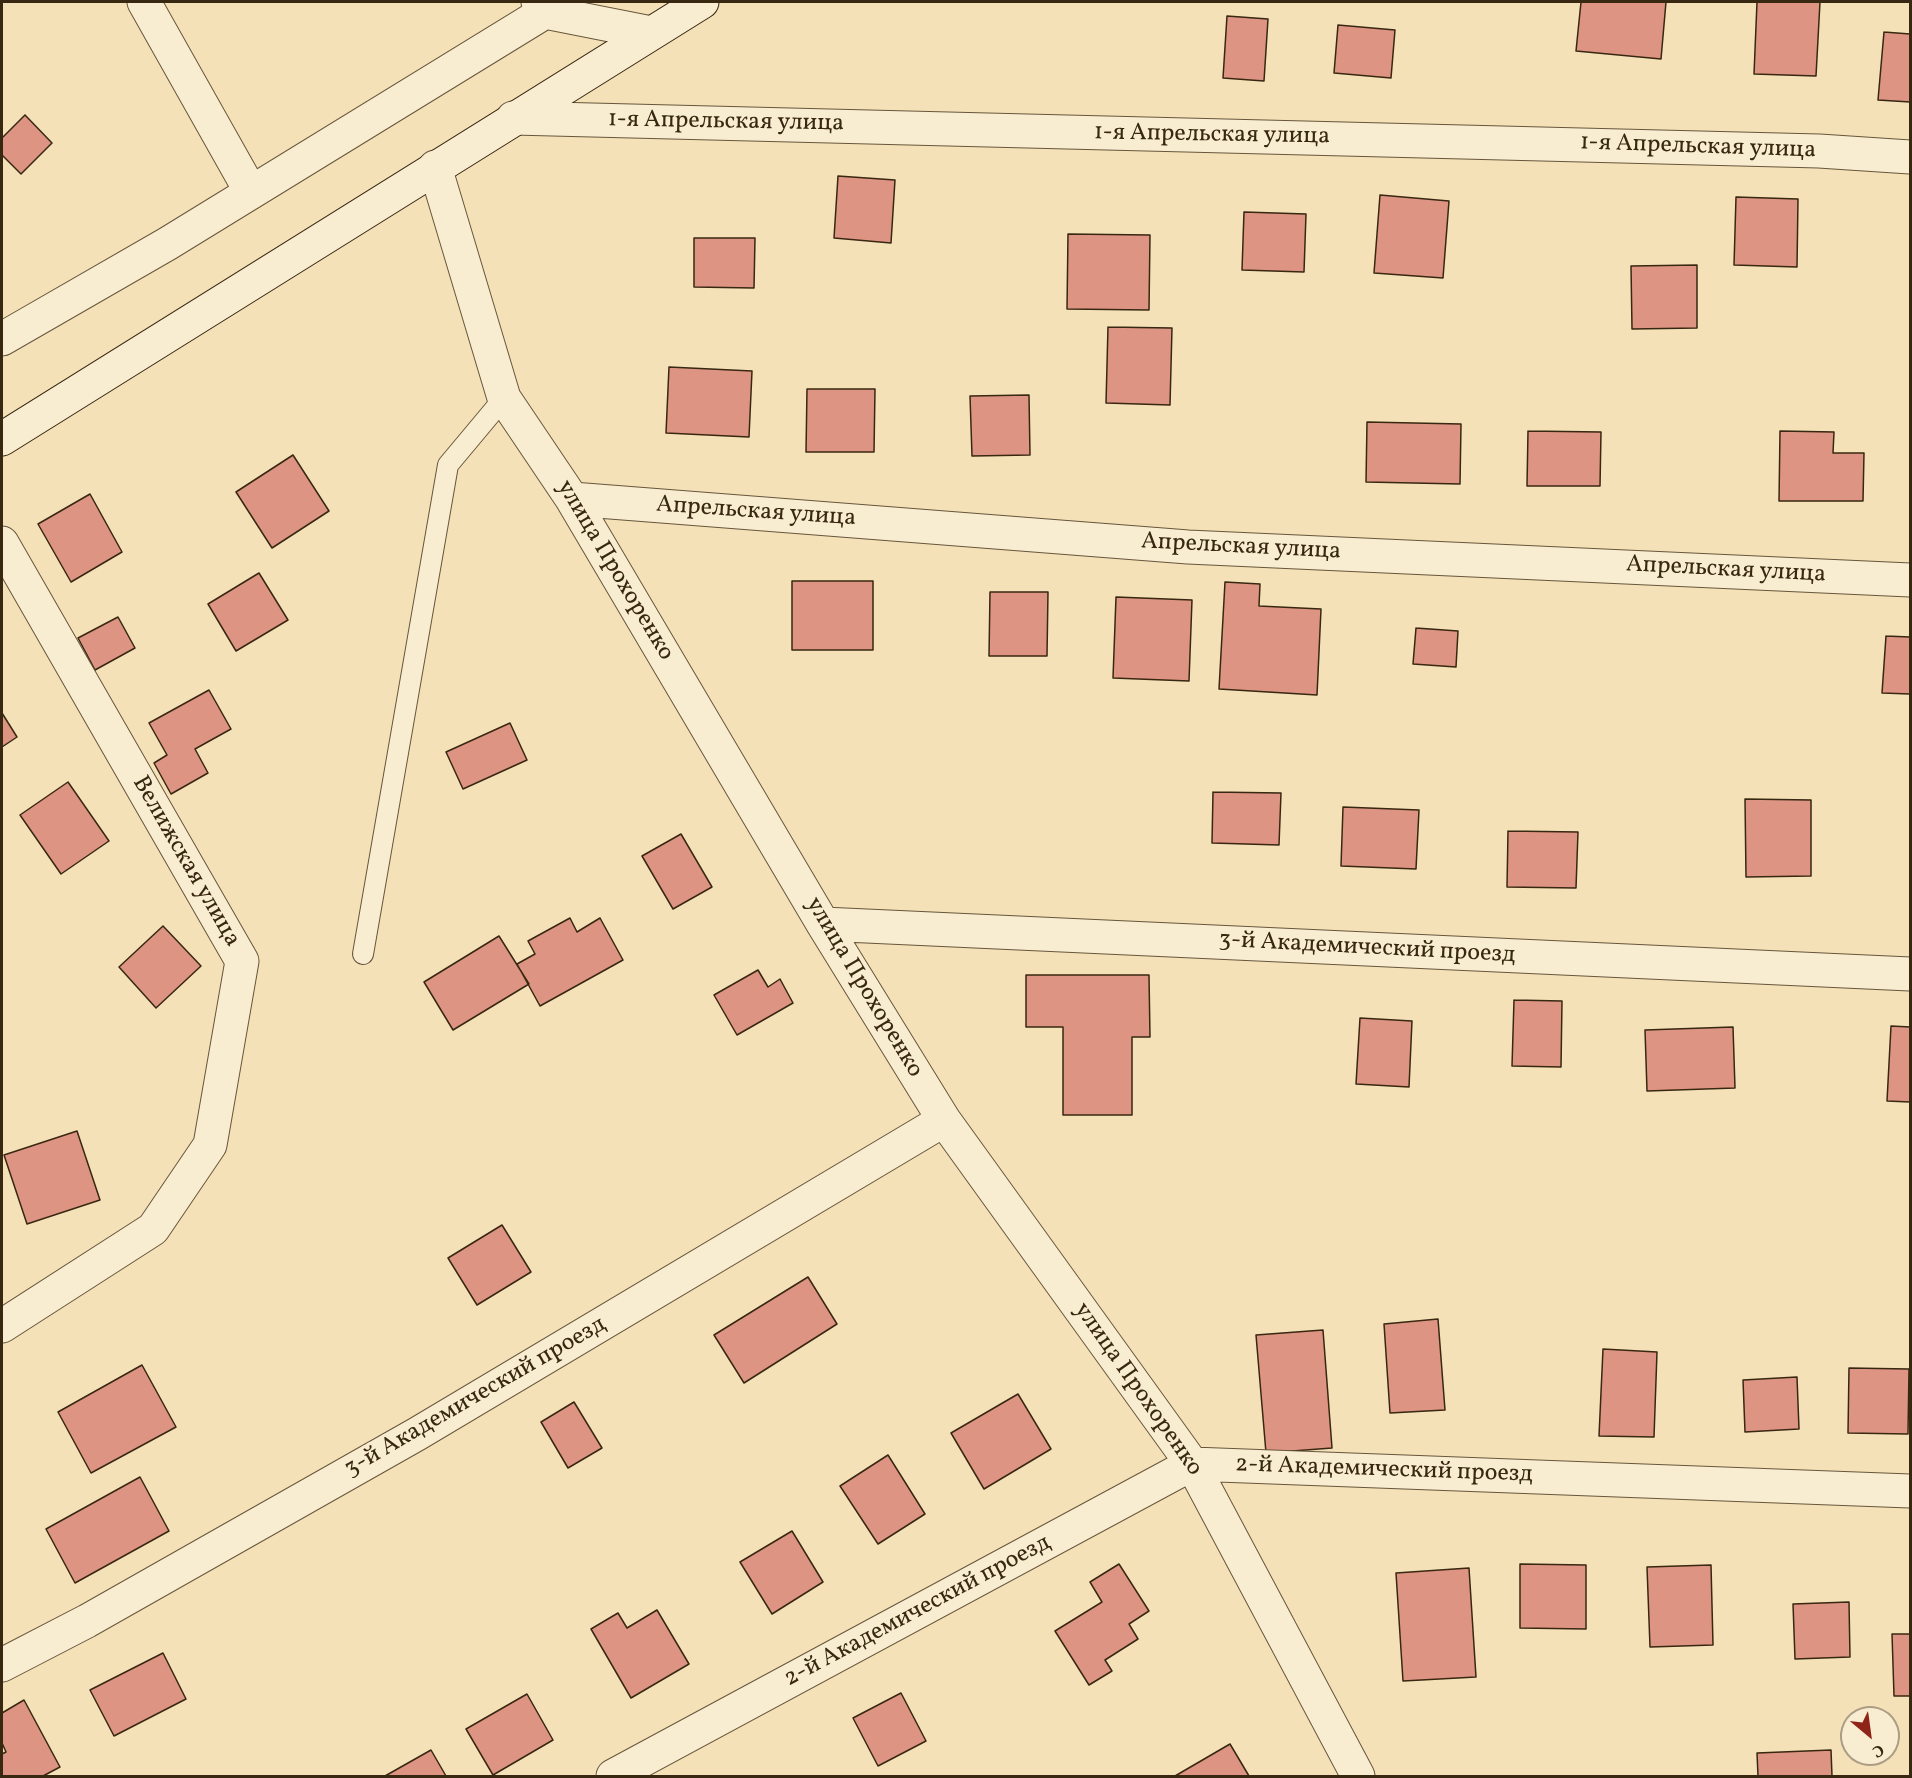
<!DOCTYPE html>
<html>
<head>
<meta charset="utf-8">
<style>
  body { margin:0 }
  #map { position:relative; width:1912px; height:1778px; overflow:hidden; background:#f5e1b8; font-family:Vollkorn,serif }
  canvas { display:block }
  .frame { position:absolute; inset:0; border:3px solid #382711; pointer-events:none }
  .north { position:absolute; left:1840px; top:1706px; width:60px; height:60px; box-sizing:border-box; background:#f8ecd1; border:2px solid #ab9d84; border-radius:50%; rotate:151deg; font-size:16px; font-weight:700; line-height:24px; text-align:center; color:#382711 }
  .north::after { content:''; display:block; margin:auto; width:21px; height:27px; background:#8f2418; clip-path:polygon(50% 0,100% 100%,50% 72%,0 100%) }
</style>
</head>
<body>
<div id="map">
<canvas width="1912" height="1778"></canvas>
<div class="frame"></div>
<div class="north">С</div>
</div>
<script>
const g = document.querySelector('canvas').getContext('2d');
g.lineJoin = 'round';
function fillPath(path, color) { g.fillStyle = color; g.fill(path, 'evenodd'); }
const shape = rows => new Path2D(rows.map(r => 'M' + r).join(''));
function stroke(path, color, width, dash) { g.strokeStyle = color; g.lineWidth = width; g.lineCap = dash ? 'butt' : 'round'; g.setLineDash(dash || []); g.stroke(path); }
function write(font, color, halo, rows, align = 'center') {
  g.font = font + ' Vollkorn,serif'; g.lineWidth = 6; g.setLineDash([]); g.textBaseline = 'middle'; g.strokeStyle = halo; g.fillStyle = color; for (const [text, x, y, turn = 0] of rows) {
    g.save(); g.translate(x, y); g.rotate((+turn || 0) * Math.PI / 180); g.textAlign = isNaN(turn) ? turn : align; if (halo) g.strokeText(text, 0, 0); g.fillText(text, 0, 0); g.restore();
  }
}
const building = shape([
  [1581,2,1666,2,1661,59,1576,51,1581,2],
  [1757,2,1820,2,1816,76,1754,74,1757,2],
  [1227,16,1268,19,1264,81,1223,78,1227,16],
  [1338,25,1395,30,1391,78,1334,73,1338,25],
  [1884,32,1910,34,1910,102,1878,100,1884,32],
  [25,115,52,143,21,174,2,155,2,138,25,115],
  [838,176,895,180,891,243,834,238,838,176],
  [1380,195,1449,201,1443,278,1374,273,1380,195],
  [1736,197,1798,199,1797,267,1734,265,1736,197],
  [1244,212,1306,214,1304,272,1242,270,1244,212],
  [1068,234,1150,235,1149,310,1067,309,1068,234],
  [694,238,755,238,754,288,694,287,694,238],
  [1697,265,1697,328,1632,329,1631,266,1697,265],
  [1108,327,1172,328,1170,405,1106,403,1108,327],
  [669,367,752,371,749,437,666,433,669,367],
  [807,389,875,389,874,452,806,452,807,389],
  [1029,395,1030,455,972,456,970,396,1029,395],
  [1367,422,1461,424,1460,484,1366,482,1367,422],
  [1528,431,1601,432,1600,486,1527,486,1528,431],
  [1780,431,1834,432,1833,453,1864,453,1863,501,1779,501,1780,431],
  [293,455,329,511,272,548,236,492,293,455],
  [90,494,122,552,71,582,38,524,90,494],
  [259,573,288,620,236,651,208,604,259,573],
  [792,581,873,581,873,650,792,650,792,581],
  [1225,582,1260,584,1259,606,1321,609,1317,695,1219,689,1225,582],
  [990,592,1048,592,1047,656,989,656,990,592],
  [1116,597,1192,600,1189,681,1113,678,1116,597],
  [118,617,135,648,95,670,78,638,118,617],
  [1416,628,1458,631,1456,667,1413,664,1416,628],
  [1886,636,1910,637,1910,694,1882,693,1886,636],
  [209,690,231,729,195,749,208,773,171,794,154,763,167,755,149,723,209,690],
  [2,713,17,737,2,747,2,713],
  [510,723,527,760,463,789,446,752,510,723],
  [68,782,109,841,61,874,20,815,68,782],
  [1213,792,1281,793,1279,845,1212,843,1213,792],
  [1745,799,1811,800,1811,876,1746,877,1745,799],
  [1343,807,1419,810,1416,869,1341,866,1343,807],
  [1508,831,1578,832,1576,888,1507,887,1508,831],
  [681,834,712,887,673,909,642,856,681,834],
  [570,918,577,932,600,918,623,960,540,1006,517,964,535,954,528,941,570,918],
  [163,926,201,966,156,1008,119,967,163,926],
  [499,936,529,984,453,1030,424,982,499,936],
  [758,970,768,987,780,979,793,1003,737,1035,714,995,758,970],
  [1026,975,1149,975,1150,1037,1132,1037,1132,1115,1063,1115,1063,1027,1026,1027,1026,975],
  [1514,1000,1562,1001,1561,1067,1512,1066,1514,1000],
  [1360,1018,1412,1021,1409,1087,1356,1084,1360,1018],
  [1891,1026,1910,1027,1910,1102,1887,1101,1891,1026],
  [1733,1027,1735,1088,1647,1091,1645,1030,1733,1027],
  [77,1131,100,1200,27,1224,4,1155,77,1131],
  [502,1225,531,1272,477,1305,448,1258,502,1225],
  [808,1277,837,1324,744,1383,714,1335,808,1277],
  [1438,1319,1445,1410,1390,1413,1384,1324,1438,1319],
  [1323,1330,1332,1448,1266,1453,1256,1335,1323,1330],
  [1603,1349,1657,1352,1654,1437,1599,1436,1603,1349],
  [142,1365,176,1427,91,1473,58,1412,142,1365],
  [1849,1368,1909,1369,1908,1434,1848,1433,1849,1368],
  [1797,1377,1799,1429,1745,1432,1743,1380,1797,1377],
  [1018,1394,1051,1449,984,1489,951,1433,1018,1394],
  [574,1402,602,1448,568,1468,541,1422,574,1402],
  [888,1455,925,1514,878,1544,840,1486,888,1455],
  [140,1477,169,1531,75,1583,46,1529,140,1477],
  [792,1531,823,1582,772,1614,740,1562,792,1531],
  [1119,1564,1149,1611,1129,1624,1138,1639,1105,1660,1112,1671,1089,1685,1055,1631,1102,1602,1090,1582,1119,1564],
  [1520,1564,1586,1565,1586,1629,1520,1628,1520,1564],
  [1711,1565,1713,1645,1650,1647,1647,1567,1711,1565],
  [1469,1568,1476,1677,1403,1681,1396,1573,1469,1568],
  [1849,1602,1850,1657,1795,1659,1793,1604,1849,1602],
  [657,1610,689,1664,631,1698,591,1629,618,1613,627,1628,657,1610],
  [1892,1634,1910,1634,1910,1696,1894,1696,1892,1634],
  [163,1653,186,1699,114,1736,90,1690,163,1653],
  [901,1693,926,1741,878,1766,853,1718,901,1693],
  [527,1694,553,1740,493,1775,466,1729,527,1694],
  [24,1700,60,1767,43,1776,2,1776,2,1754,6,1752,2,1743,2,1713,24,1700],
  [1230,1744,1249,1776,1175,1776,1230,1744],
  [431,1750,446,1776,385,1776,431,1750],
  [1831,1750,1832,1776,1758,1776,1757,1753,1831,1750]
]);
const lane = shape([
  [363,954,448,465,504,398]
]);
const street = shape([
  [144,2,251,192],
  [538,2,545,12,651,33],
  [513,118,1819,151,1910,157],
  [435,167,504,398,572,499,823,924,944,1120,1192,1464,1358,1776],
  [2,339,167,244,545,12],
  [572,499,1188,547,1910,580],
  [2,543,242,961,210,1145,153,1229,2,1326],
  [823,924,1910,974],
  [2,1665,87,1621,417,1434,944,1120],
  [613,1776,1192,1464,1910,1491]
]);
const secondary = shape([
  [2,439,702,2]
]);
const streetNames = [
  ["1-я Апрельская улица",726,123,1],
  ["1-я Апрельская улица",1212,136,1],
  ["1-я Апрельская улица",1698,148,2],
  ["Апрельская улица",756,513,4],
  ["Апрельская улица",1241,548,3],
  ["улица Прохоренко",614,571,59],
  ["Апрельская улица",1726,571,3],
  ["Велижская улица",185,862,60],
  ["3-й Академический проезд",1367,949,3],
  ["улица Прохоренко",863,988,59],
  ["улица Прохоренко",1137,1390,55],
  ["3-й Академический проезд",476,1398,-30],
  ["2-й Академический проезд",1384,1471,2],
  ["2-й Академический проезд",918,1612,-28]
];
fillPath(building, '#dd9482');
stroke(building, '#382711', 1.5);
stroke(lane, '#67563b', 22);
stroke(street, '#67563b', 35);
stroke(secondary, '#382711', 35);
stroke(lane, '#f8ecd1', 20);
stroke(street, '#f8ecd1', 33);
stroke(secondary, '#f8ecd1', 33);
write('24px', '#382711', '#f8ecd1', streetNames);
</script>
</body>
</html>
